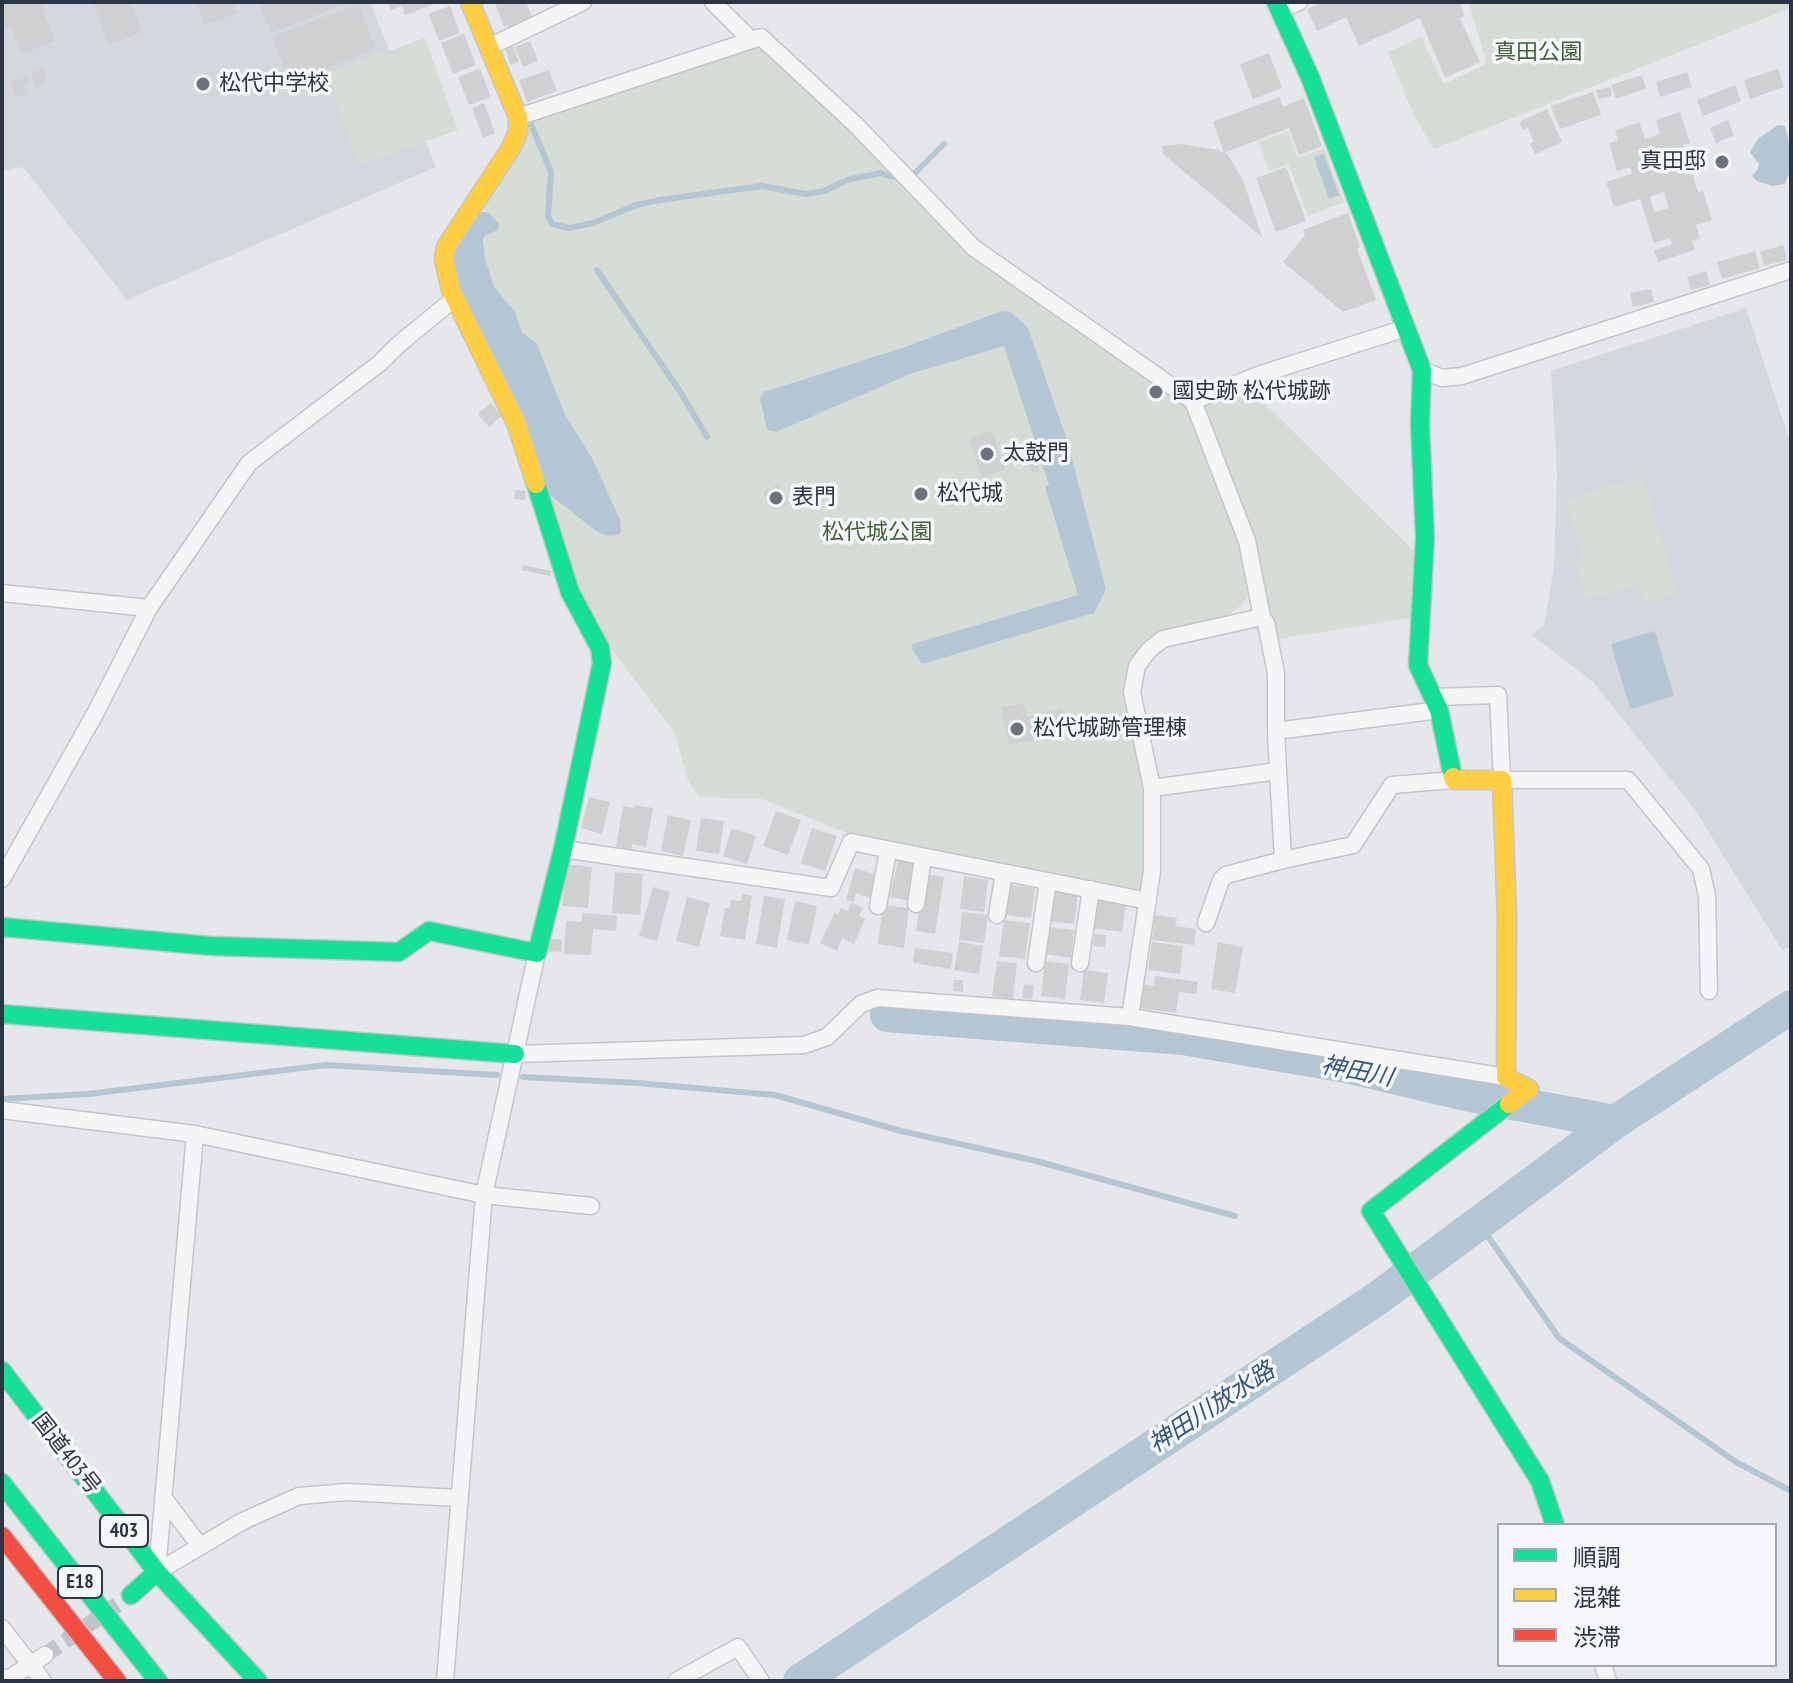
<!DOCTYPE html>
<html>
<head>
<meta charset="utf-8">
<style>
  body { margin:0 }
  #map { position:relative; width:1793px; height:1683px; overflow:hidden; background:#e5e7ea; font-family:"PT Sans Narrow","Noto Sans JP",sans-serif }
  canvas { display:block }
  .frame { position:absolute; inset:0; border:4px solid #2b3544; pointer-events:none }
  .legend { position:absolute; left:1497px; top:1523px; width:280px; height:144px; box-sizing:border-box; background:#f4f6f9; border:2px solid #a4a9b1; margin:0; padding:10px 14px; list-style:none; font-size:24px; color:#2b3544 }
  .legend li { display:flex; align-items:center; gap:16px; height:40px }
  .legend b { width:40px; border:2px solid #a4a9b1 }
</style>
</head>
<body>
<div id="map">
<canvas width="1793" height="1683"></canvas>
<div class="frame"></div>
<ul class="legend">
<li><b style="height:10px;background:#16e098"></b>順調</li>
<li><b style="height:10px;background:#ffcf43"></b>混雑</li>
<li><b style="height:10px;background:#f24e42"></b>渋滞</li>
</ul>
</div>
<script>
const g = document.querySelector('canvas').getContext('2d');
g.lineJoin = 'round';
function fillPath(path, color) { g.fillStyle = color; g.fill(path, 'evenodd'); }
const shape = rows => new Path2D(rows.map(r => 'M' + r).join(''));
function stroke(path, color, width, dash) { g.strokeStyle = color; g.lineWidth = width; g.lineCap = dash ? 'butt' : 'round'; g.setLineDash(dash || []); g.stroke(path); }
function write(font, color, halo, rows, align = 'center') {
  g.font = font + ' "PT Sans Narrow","Noto Sans JP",sans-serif'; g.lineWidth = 7; g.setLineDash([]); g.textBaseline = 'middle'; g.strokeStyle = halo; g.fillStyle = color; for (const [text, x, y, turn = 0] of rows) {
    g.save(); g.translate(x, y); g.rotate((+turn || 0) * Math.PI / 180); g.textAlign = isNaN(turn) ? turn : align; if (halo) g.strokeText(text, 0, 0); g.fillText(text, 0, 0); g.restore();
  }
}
const built = shape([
  [2,2,370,2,436,167,127,300,23,167,2,171],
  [1746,308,1791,445,1791,946,1782,950,1695,810,1593,682,1532,635,1544,625,1554,567,1557,473,1551,371]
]);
const green = shape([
  [1479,2,1791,2,1791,8,1434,149,1415,118,1388,52,1421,37,1444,84,1487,63,1469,5],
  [425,38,458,130,358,165,327,73],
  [764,42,950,232,1187,405,1213,468,1239,547,1251,591,1242,604,1228,616,1159,633,1146,640,1130,663,1146,800,1145,893,862,839,762,799,699,797,687,778,675,733,608,645,576,587,458,293,489,193,524,120],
  [1288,131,1298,158,1324,148,1344,202,1308,216,1288,164,1269,171,1259,142],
  [1249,388,1415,552,1411,618,1277,639,1255,542,1203,404],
  [1643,477,1678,594,1645,604,1639,584,1586,599,1575,563,1583,560,1565,500]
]);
const water = shape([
  [1778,125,1785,126,1791,150,1791,170,1785,184,1772,186,1757,181,1752,176,1758,169,1759,164,1750,152,1758,139],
  [1324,154,1339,195,1329,199,1314,157],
  [481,212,488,212,499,224,498,230,484,236,483,241,485,258,494,287,515,312,522,332,537,344,565,415,592,458,620,520,621,532,618,535,608,536,596,531,544,490,458,293,451,256],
  [1002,311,1011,312,1028,328,1067,440,1106,589,1094,613,922,664,911,648,913,644,1078,595,1045,487,1049,485,1004,346,910,374,776,432,767,430,760,398,764,392,902,348],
  [1655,631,1674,696,1630,709,1611,644]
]);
const stream = shape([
  [528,117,551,172,548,216,552,224,569,228,593,223,636,205,660,200,762,186,806,194,824,191,847,180,881,173,892,177,907,176,914,174,944,144],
  [597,270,681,393,707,437],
  [523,1077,637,1083,775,1095,901,1131,1036,1161,1235,1216],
  [2,1099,88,1094,326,1065,497,1075],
  [1480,1225,1559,1338,1736,1462,1791,1491],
  [1363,1292,1378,1298]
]);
const river = shape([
  [887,1015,1183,1038,1346,1066,1470,1095,1615,1122],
  [800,1681,1378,1298,1615,1122,1791,1007]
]);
const building = shape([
  [2,2,40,2,55,41,22,54,12,27,2,31],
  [93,2,130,2,142,32,109,45],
  [196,2,232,2,237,13,205,25],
  [259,2,350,2,271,33],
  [387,2,431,2,432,5,405,15,402,6,391,10],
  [499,2,526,2,533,20,509,30,508,25,504,26,495,4],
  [1322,2,1459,2,1465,16,1460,18,1480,62,1445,78,1420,18,1359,46,1346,17,1317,31,1307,9],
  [358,4,376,49,290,83,272,37],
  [450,6,460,33,439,41,429,14],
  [464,34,476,65,453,74,441,43],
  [530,41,538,61,523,67,515,47],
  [513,46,519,62,511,65,505,49],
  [1269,53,1282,88,1253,99,1240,64],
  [42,69,47,81,35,86,31,73],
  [480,69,491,97,469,105,458,77],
  [1778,69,1784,87,1750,99,1744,80],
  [549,70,557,91,527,102,519,80],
  [1687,72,1692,87,1660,97,1656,82],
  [26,75,30,83,23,86,26,93,17,97,10,81],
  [1642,75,1646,88,1616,99,1611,85],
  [1735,85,1741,101,1703,116,1697,100],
  [1610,87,1612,96,1599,99,1596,90],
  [1593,92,1601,115,1560,129,1551,106],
  [1279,97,1283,107,1304,98,1322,146,1299,155,1289,128,1224,153,1213,122],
  [484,103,495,133,483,138,472,108],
  [1547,109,1562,142,1535,154,1530,144,1534,142,1528,128,1523,130,1519,122],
  [1680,112,1690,143,1683,145,1698,192,1703,191,1712,220,1696,225,1700,239,1692,241,1695,250,1658,262,1654,250,1672,244,1670,238,1654,243,1640,199,1614,207,1606,182,1632,174,1630,167,1617,171,1609,143,1618,140,1615,130,1639,122,1645,139,1660,134,1656,120],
  [1664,192,1669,208,1654,212,1650,196],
  [1728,120,1734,135,1716,143,1710,128],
  [1181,144,1218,150,1228,155,1243,180,1262,237,1163,154,1162,146],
  [1286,167,1306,221,1276,232,1256,178],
  [1348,213,1360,247,1357,249,1376,300,1343,312,1283,262,1305,235,1303,230],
  [1783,245,1787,260,1764,266,1760,252],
  [1755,251,1760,268,1722,279,1717,262],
  [1706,271,1710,285,1691,290,1687,277],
  [1651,289,1654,302,1633,307,1630,293],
  [491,403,502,416,489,427,478,414],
  [992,431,1005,469,982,477,969,438],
  [1035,454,1040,471,1033,473,1027,456],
  [778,485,787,504,773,510,764,492],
  [515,490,526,491,525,500,514,499],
  [522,565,551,571,550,576,521,570],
  [1023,703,1027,717,1062,709,1068,732,1009,745,1001,708],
  [589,797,610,802,602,834,581,828],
  [634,805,653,808,646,847,632,844,631,850,616,847,623,806,634,808],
  [776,811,801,820,788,855,763,846],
  [668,815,691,820,683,856,661,851],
  [701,818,724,821,719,854,696,851],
  [732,828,756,836,747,864,723,856],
  [812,828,837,836,825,871,801,863],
  [898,860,917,864,910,901,890,897],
  [567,864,592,867,588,908,562,906],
  [855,868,877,875,870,898,856,893,854,902,846,900],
  [615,872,643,874,640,915,612,913],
  [925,874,944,877,935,934,916,931],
  [964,876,988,880,984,912,960,909],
  [1010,885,1035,888,1031,918,1006,915],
  [653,887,670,892,657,941,639,936],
  [1051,890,1078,894,1074,924,1048,921],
  [742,894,752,896,745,940,720,936,725,908,730,908,731,900,741,901],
  [764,896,785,899,777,948,756,944],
  [687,897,710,903,699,947,676,941],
  [1094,898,1126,902,1122,932,1091,928],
  [795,901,817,906,809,945,787,940],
  [851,903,863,908,859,916,865,919,854,944,842,938,837,951,820,943,835,912,838,914,841,908,848,911],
  [883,905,909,908,904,948,878,944],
  [962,912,988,915,984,943,959,940],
  [582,913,617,916,616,931,593,929,591,955,564,954,566,921,582,922],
  [1155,915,1177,918,1175,926,1196,929,1194,945,1152,940],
  [1004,920,1030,923,1025,959,999,956],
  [1049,927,1074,930,1071,958,1045,954],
  [1095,934,1106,935,1105,947,1094,946],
  [549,939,562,940,561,952,548,951],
  [959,942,983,946,979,974,954,970],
  [1152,942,1183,946,1180,974,1148,970],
  [1218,942,1243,947,1235,993,1211,989],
  [915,948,953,953,951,969,913,963],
  [997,961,1017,963,1013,999,992,996],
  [1045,961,1069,964,1065,999,1041,996],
  [1084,970,1108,973,1104,1003,1080,1000],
  [1155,976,1198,982,1196,994,1179,992,1176,1013,1139,1008,1142,985,1154,986],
  [954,980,963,980,963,992,953,991],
  [1024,984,1034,985,1032,999,1022,998]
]);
const streetTunnel = shape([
  [45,1655,131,1595]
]);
const street = shape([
  [713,2,751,40],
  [1280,10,1299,2],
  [489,47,583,2],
  [518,117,761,37,856,125,974,248,1193,401,1247,541,1262,617,1163,639,1149,650,1137,666,1132,692,1152,788,1152,871,1130,1017],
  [1422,370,1442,378,1462,376,1791,270],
  [1193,401,1261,374,1406,328],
  [2,593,149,608],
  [1262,617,1266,623,1276,673,1276,731],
  [1433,697,1498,695,1502,780,1628,780,1701,869,1707,896,1709,991],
  [1278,771,1283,860,1353,845,1392,785,1454,780],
  [1152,788,1278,771,1276,731,1439,710],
  [563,849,831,888,851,842,1148,901],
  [2,879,96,712,149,608,249,463,380,363,398,345,455,298],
  [916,904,923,858],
  [878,906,888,851],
  [997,915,1004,873],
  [1206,923,1221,880,1226,875,1283,860],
  [1036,963,1048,881],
  [1080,963,1091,889],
  [515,1054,804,1045,827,1037,861,1004,877,998,1130,1017,1506,1077],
  [2,1110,195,1134,484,1195,591,1206],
  [163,1497,200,1546],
  [157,1571,195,1134],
  [157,1572,243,1521,299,1496,347,1492,458,1498],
  [2,1628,43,1681],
  [1603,1665,1608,1681],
  [2,1678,10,1678,45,1655],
  [445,1681,484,1195,537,953],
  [676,1681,738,1647,761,1681]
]);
const fast = shape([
  [1276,2,1310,77,1422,370,1420,424,1425,538,1418,665,1439,710,1453,777],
  [2,927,211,946,399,952,429,931,537,953,563,849,602,663,600,648,570,592,536,484],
  [2,1014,515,1054],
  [1509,1104,1371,1211,1540,1481,1555,1525],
  [2,1371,157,1572,258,1681],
  [2,1483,158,1681],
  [131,1595,157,1572]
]);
const slow = shape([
  [470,2,518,117,518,132,511,148,446,247,444,259,451,290,517,425,536,484],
  [1453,777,1454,780,1502,780,1507,917,1506,1077,1529,1089,1509,1104]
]);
const jam = shape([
  [2,1536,117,1681]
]);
const markers = [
  [203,84,8,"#6c737e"],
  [1722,162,8,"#6c737e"],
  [1156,392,8,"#6c737e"],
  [987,454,8,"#6c737e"],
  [921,494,8,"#6c737e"],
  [776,498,8,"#6c737e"],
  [1017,729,8,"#6c737e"]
];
const shields = [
  [124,1531,48],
  [80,1582,44]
];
const shieldNames = [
  ["403",124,1531],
  ["E18",80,1582]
];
const parkNames = [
  ["真田公園",1538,53],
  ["松代城公園",877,533]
];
const poiNames = [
  ["松代中学校",219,84],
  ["真田邸",1706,162,"right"],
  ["國史跡 松代城跡",1172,392],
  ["太鼓門",1003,454],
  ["松代城",937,494],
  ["表門",792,498],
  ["松代城跡管理棟",1033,729]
];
const streetNames = [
  ["国道403号",66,1454,52]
];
const waterNames = [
  ["神田川",1357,1072,11],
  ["神田川放水路",1212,1408,-33]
];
fillPath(built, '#d4d7dd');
fillPath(green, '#d6ddd6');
fillPath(water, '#b4c5d4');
stroke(stream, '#b4c5d4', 6);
stroke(river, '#b4c5d4', 34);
fillPath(building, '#ced0d2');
stroke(streetTunnel, '#c0c3c9', 16, [16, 8]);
stroke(street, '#c3c5c8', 19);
stroke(fast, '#c3c5c8', 21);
stroke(slow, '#c3c5c8', 21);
stroke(jam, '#c3c5c8', 21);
stroke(street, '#f5f5f7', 16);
stroke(fast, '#16e098', 18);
stroke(slow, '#ffcf43', 18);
stroke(jam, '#f24e42', 18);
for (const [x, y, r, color] of markers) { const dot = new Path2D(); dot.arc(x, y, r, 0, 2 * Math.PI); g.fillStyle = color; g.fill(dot); stroke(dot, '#f4f6f9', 3); }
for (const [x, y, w] of shields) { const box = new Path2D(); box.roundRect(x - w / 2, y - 16, w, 32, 6); g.fillStyle = '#f4f6f9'; g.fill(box); stroke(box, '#2b3544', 2); }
write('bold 20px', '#2b3544', null, shieldNames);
write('22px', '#426039', '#f4f6f9', parkNames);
write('22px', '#2b3544', '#f4f6f9', poiNames, 'left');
write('22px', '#2b3544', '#f4f6f9', streetNames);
write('italic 24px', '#355678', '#f4f6f9', waterNames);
</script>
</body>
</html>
